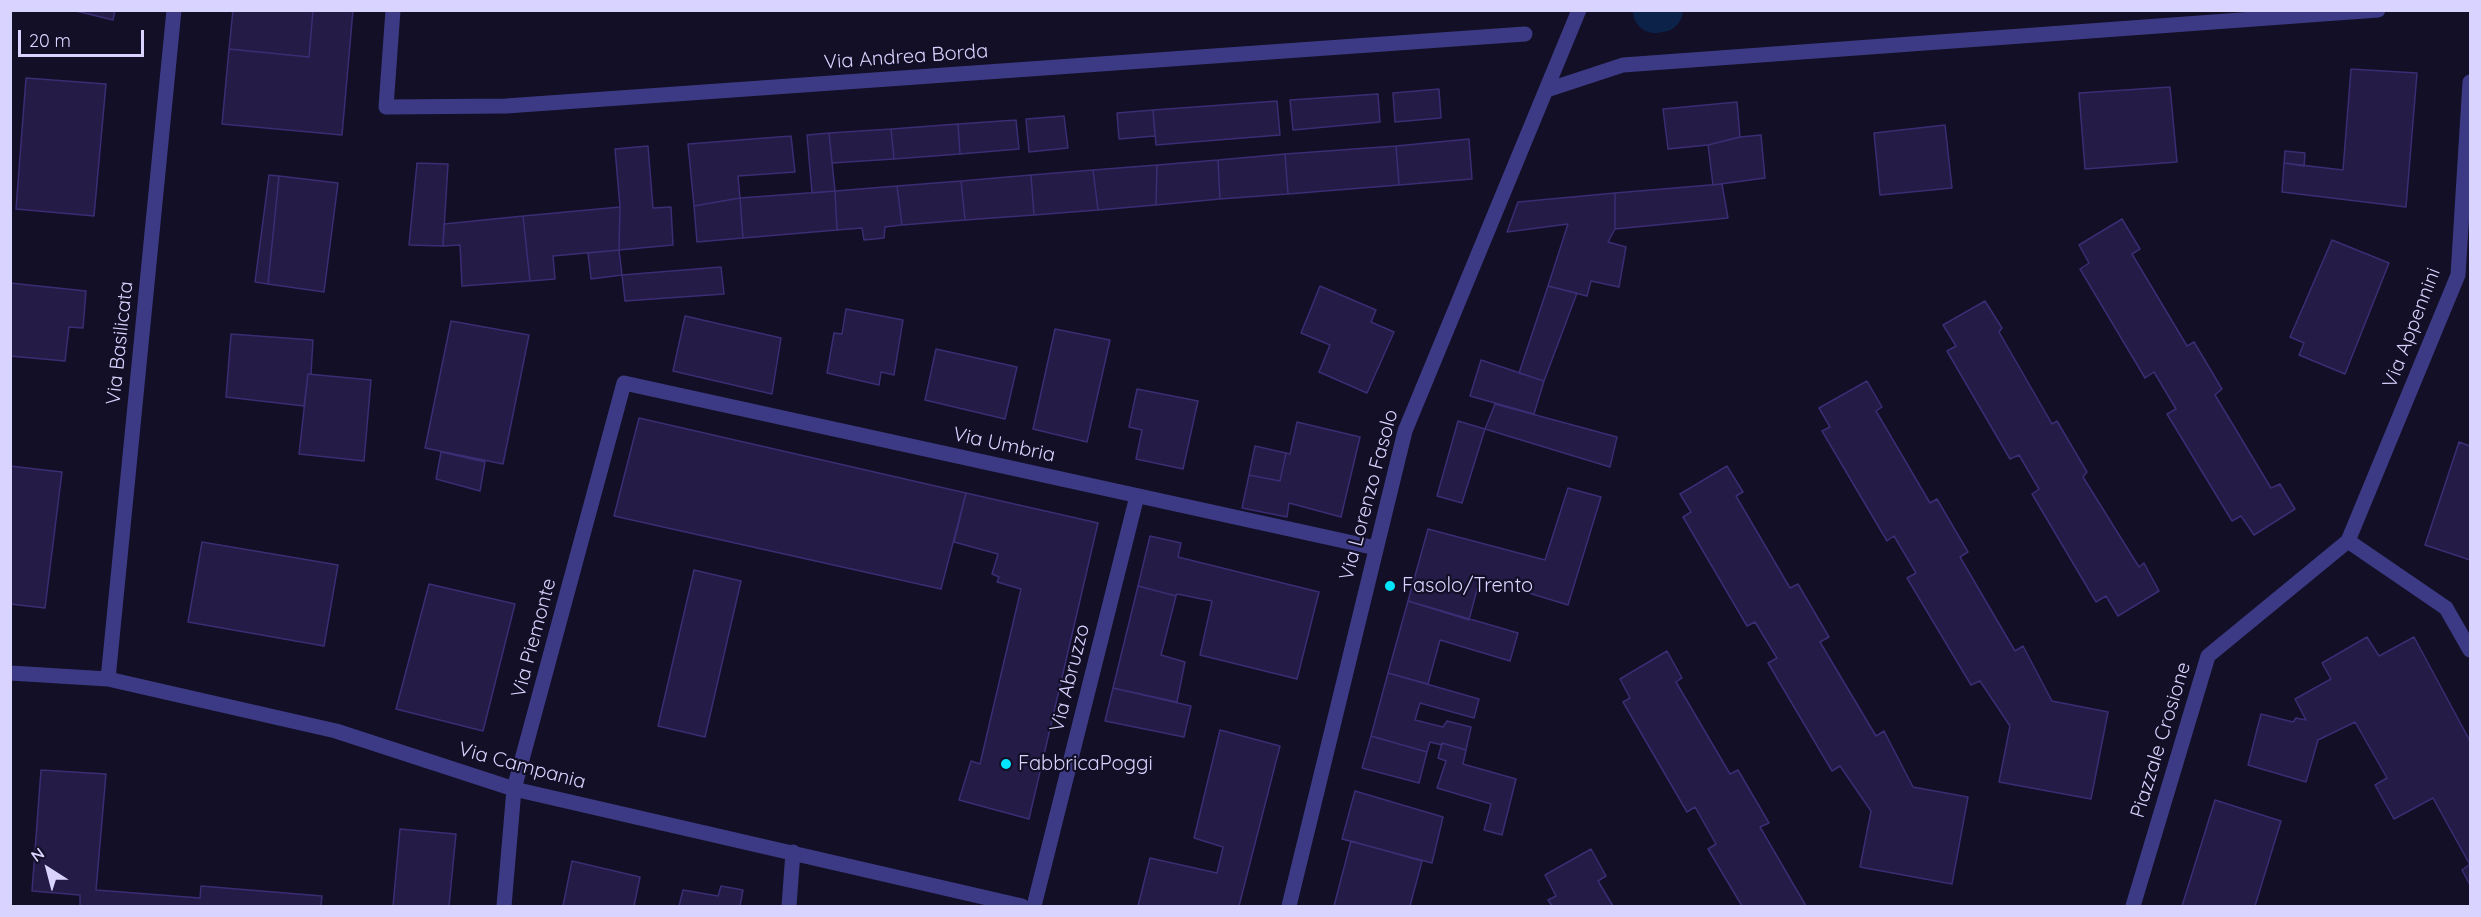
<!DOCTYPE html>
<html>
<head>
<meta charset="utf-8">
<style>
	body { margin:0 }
	#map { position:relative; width:2481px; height:917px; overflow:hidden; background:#130f26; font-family:Quicksand,sans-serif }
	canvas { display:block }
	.frame { position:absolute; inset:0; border:12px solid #d9d4ff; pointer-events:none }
	.north { position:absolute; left:18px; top:839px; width:60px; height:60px; -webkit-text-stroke:4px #130f26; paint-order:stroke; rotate:324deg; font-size:16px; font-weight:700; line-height:24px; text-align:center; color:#d9d4ff }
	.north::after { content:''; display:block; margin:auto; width:21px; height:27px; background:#d9d4ff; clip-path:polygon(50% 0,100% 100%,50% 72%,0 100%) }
	.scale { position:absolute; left:18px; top:30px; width:126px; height:27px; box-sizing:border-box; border:3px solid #d9d4ff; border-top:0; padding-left:8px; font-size:18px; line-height:21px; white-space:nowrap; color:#d9d4ff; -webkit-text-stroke:4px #130f26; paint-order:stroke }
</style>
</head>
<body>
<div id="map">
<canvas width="2481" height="917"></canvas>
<div class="frame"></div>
<div class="north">N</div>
<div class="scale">20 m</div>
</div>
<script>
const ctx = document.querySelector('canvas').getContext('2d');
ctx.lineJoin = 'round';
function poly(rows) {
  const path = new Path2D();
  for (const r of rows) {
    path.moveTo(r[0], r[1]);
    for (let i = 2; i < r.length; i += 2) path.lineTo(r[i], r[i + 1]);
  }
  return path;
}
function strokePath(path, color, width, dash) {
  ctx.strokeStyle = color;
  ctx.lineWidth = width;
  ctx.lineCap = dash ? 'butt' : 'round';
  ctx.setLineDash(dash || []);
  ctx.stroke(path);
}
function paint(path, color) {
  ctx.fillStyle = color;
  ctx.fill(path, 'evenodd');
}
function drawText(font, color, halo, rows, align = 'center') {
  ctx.font = font + ' Quicksand,sans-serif';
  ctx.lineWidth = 4.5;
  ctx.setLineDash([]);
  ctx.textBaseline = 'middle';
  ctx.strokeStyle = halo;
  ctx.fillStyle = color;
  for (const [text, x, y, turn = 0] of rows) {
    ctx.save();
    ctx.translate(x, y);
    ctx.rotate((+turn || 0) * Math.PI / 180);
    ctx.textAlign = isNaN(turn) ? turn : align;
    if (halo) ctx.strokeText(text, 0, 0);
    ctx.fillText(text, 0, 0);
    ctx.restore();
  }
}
strokePath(poly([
	[1655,11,1661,10]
]), '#0c2248', 44);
const building = poly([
	[72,10,115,10,113,20,72,10],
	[233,10,313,10,309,57,229,49,233,10],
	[313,10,353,10,342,135,222,124,229,49,309,57,313,10],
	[2351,69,2417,73,2406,207,2282,192,2284,163,2343,170,2351,69],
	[26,78,106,84,94,216,16,209,26,78],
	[2170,87,2177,162,2085,169,2079,93,2170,87],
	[1439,89,1441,118,1395,122,1393,93,1439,89],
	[1378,94,1380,122,1293,130,1290,100,1378,94],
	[1277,101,1280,135,1156,145,1153,110,1277,101],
	[1737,102,1740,137,1708,145,1668,149,1663,109,1737,102],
	[1153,110,1155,136,1119,139,1117,113,1153,110],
	[1064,116,1068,148,1029,152,1026,119,1064,116],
	[1016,120,1019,149,960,154,958,124,1016,120],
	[958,124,960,154,894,159,891,129,958,124],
	[1945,125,1952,188,1880,195,1874,133,1945,125],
	[891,129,894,159,832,163,829,133,891,129],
	[829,133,835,191,812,193,807,135,829,133],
	[1761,135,1765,178,1713,185,1708,145,1740,137,1761,135],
	[791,136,795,172,738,176,740,198,694,206,688,144,791,136],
	[1469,139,1472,179,1399,185,1396,146,1469,139],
	[648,146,653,208,671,207,673,245,619,250,620,207,615,149,648,146],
	[1396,146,1399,185,1288,194,1285,154,1396,146],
	[2285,151,2305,153,2304,166,2284,163,2285,151],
	[1285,154,1288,194,1220,199,1218,160,1285,154],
	[1218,160,1220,199,1156,205,1157,165,1218,160],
	[417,163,448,164,443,246,409,245,417,163],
	[1157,165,1156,205,1098,210,1093,170,1157,165],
	[1093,170,1098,210,1034,215,1031,175,1093,170],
	[269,175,279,176,268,284,255,282,269,175],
	[1031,175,1034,215,965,220,961,181,1031,175],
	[279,176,338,183,324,292,268,284,279,176],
	[961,181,965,220,902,225,897,186,961,181],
	[1722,184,1728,218,1615,229,1615,193,1722,184],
	[897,186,902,225,885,227,884,238,864,240,862,228,837,230,835,191,897,186],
	[835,191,837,230,743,238,740,198,835,191],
	[1615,193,1615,229,1608,242,1626,247,1619,287,1591,281,1587,296,1548,286,1568,224,1507,232,1518,202,1615,193],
	[740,198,743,238,697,242,694,206,740,198],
	[620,207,619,250,553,256,555,279,530,281,523,216,620,207],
	[523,216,530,281,462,286,460,245,443,246,444,224,523,216],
	[2122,219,2140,249,2132,254,2187,346,2194,342,2222,389,2215,395,2271,488,2280,484,2295,509,2254,535,2241,516,2232,521,2167,414,2176,409,2154,372,2145,378,2080,269,2089,263,2079,245,2122,219],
	[2332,240,2389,263,2345,374,2299,355,2304,343,2290,337,2332,240],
	[619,250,622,275,591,279,588,253,619,250],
	[721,267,724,294,625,301,622,275,721,267],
	[10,283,86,291,83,328,69,327,65,361,10,356,10,283],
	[1320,286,1376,310,1371,322,1394,332,1367,393,1319,372,1330,345,1301,333,1320,286],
	[1548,286,1577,293,1544,381,1519,373,1548,286],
	[1985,301,2002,328,1999,332,2052,424,2057,421,2087,472,2083,477,2139,567,2144,563,2159,591,2118,616,2106,596,2096,602,2032,494,2039,489,2019,455,2010,459,1947,351,1956,346,1943,325,1985,301],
	[846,309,903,320,894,375,881,372,879,385,827,373,834,333,842,334,846,309],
	[685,316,781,338,772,394,673,371,685,316],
	[451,321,529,335,503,464,425,448,451,321],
	[1055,329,1110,340,1087,442,1033,429,1055,329],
	[231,334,313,340,311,374,308,374,304,406,226,397,231,334],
	[936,349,1017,367,1005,419,925,400,936,349],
	[1481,360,1544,381,1534,414,1470,396,1481,360],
	[308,374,371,380,364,461,299,454,308,374],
	[1867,381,1882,407,1876,411,1930,503,1937,499,1968,552,1960,557,2015,651,2023,646,2052,701,2108,712,2091,799,1999,782,2010,726,1980,681,1971,685,1907,578,1916,573,1894,536,1887,541,1822,431,1830,427,1819,408,1867,381],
	[1137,389,1198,401,1183,469,1136,459,1142,430,1129,427,1137,389],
	[1495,404,1617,437,1610,467,1485,429,1495,404],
	[639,418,966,493,941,589,614,516,639,418],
	[1458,421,1485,429,1462,503,1437,496,1458,421],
	[1297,422,1360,437,1341,517,1289,503,1287,517,1242,508,1249,475,1280,481,1286,453,1290,454,1297,422],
	[2459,442,2470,446,2470,560,2425,545,2459,442],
	[1255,446,1286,453,1280,481,1249,475,1255,446],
	[441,452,485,462,480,491,436,479,441,452],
	[10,466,62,472,45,608,10,604,10,466],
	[1727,466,1743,492,1736,496,1790,588,1798,584,1829,637,1820,642,1876,736,1884,731,1913,787,1968,797,1952,884,1860,867,1871,811,1840,766,1832,771,1768,663,1777,658,1755,622,1747,626,1683,517,1691,512,1680,494,1727,466],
	[1568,488,1601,497,1568,605,1480,578,1469,620,1408,601,1428,529,1545,560,1568,488],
	[966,493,1098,523,1029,819,959,800,971,761,980,764,1021,589,997,582,999,577,992,574,998,554,954,542,966,493],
	[1150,536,1181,543,1178,557,1319,592,1297,679,1200,655,1212,601,1177,594,1176,596,1138,586,1150,536],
	[202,542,338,565,324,646,188,622,202,542],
	[694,570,741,581,705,737,658,726,694,570],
	[429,584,515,604,483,731,396,709,429,584],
	[1138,586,1176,596,1161,655,1185,662,1177,702,1113,688,1138,586],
	[1408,601,1518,633,1510,661,1440,640,1428,684,1388,673,1408,601],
	[2367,637,2379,656,2414,637,2470,741,2470,865,2433,798,2394,819,2375,785,2387,778,2355,722,2318,740,2306,782,2248,765,2261,714,2293,722,2296,718,2306,720,2295,699,2331,679,2322,663,2367,637],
	[1667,651,1682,678,1676,682,1730,774,1738,770,1769,823,1760,827,1806,906,1742,906,1708,849,1716,844,1695,807,1687,812,1623,702,1630,698,1620,679,1667,651],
	[1388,673,1479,699,1474,718,1420,703,1415,720,1443,727,1447,721,1471,727,1466,750,1442,743,1442,745,1430,742,1427,752,1371,736,1388,673],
	[1113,688,1191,706,1184,737,1105,721,1113,688],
	[1220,730,1280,746,1239,906,1138,906,1150,858,1217,873,1223,847,1194,838,1220,730],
	[1371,736,1427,752,1419,783,1362,768,1371,736],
	[1442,743,1466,750,1463,764,1516,779,1502,835,1484,830,1491,804,1437,788,1446,761,1438,758,1442,743],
	[41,770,106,774,96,890,200,898,201,886,322,896,321,906,80,906,80,895,32,891,41,770],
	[1355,791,1443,817,1432,863,1342,839,1355,791],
	[2215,800,2281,821,2255,906,2182,906,2215,800],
	[400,829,456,834,449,906,393,906,400,829],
	[1351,841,1422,861,1410,906,1334,906,1351,841],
	[1591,849,1606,876,1598,881,1613,906,1552,906,1548,900,1556,896,1545,875,1591,849],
	[572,861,640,877,634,906,563,906,572,861],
	[2470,864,2470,885,2462,870,2470,864],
	[721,886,743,890,740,906,679,906,683,890,718,896,721,886]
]);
paint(building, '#241b47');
strokePath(building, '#3b2d73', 1.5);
strokePath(poly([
	[393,10,386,107,506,106,1525,34],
	[1547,90,1623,65,2378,10],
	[2348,541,2446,608,2470,650],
	[10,673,108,679,336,731,514,789,1022,906],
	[108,679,174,10],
	[504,906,514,789,624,383,1376,548],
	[789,906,793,852],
	[1034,906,1137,496],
	[1289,906,1405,431,1579,10],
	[2133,906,2208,656,2348,541,2458,275,2470,82]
]), '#3d3a85', 15);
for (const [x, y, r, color] of [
	[1390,586,6,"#00e5ff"],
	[1006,764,6,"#00e5ff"]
]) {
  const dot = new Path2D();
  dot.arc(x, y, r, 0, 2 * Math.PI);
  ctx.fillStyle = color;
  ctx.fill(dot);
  strokePath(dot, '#130f26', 2);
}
drawText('20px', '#d9d4ff', '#130f26', [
	["Via Andrea Borda",906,57,-4],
	["Via Appennini",2412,328,-69],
	["Via Basilicata",120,343,-84],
	["Via Umbria",1004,445,12],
	["Via Lorenzo Fasolo",1369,495,-75],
	["Via Piemonte",534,638,-75],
	["Via Abruzzo",1070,678,-76],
	["Piazzale Crosione",2161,740,-73],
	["Via Campania",522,766,15]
]);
drawText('20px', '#d9d4ff', '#130f26', [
	["Fasolo/Trento",1402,586],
	["FabbricaPoggi",1018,764]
], 'left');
</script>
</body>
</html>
